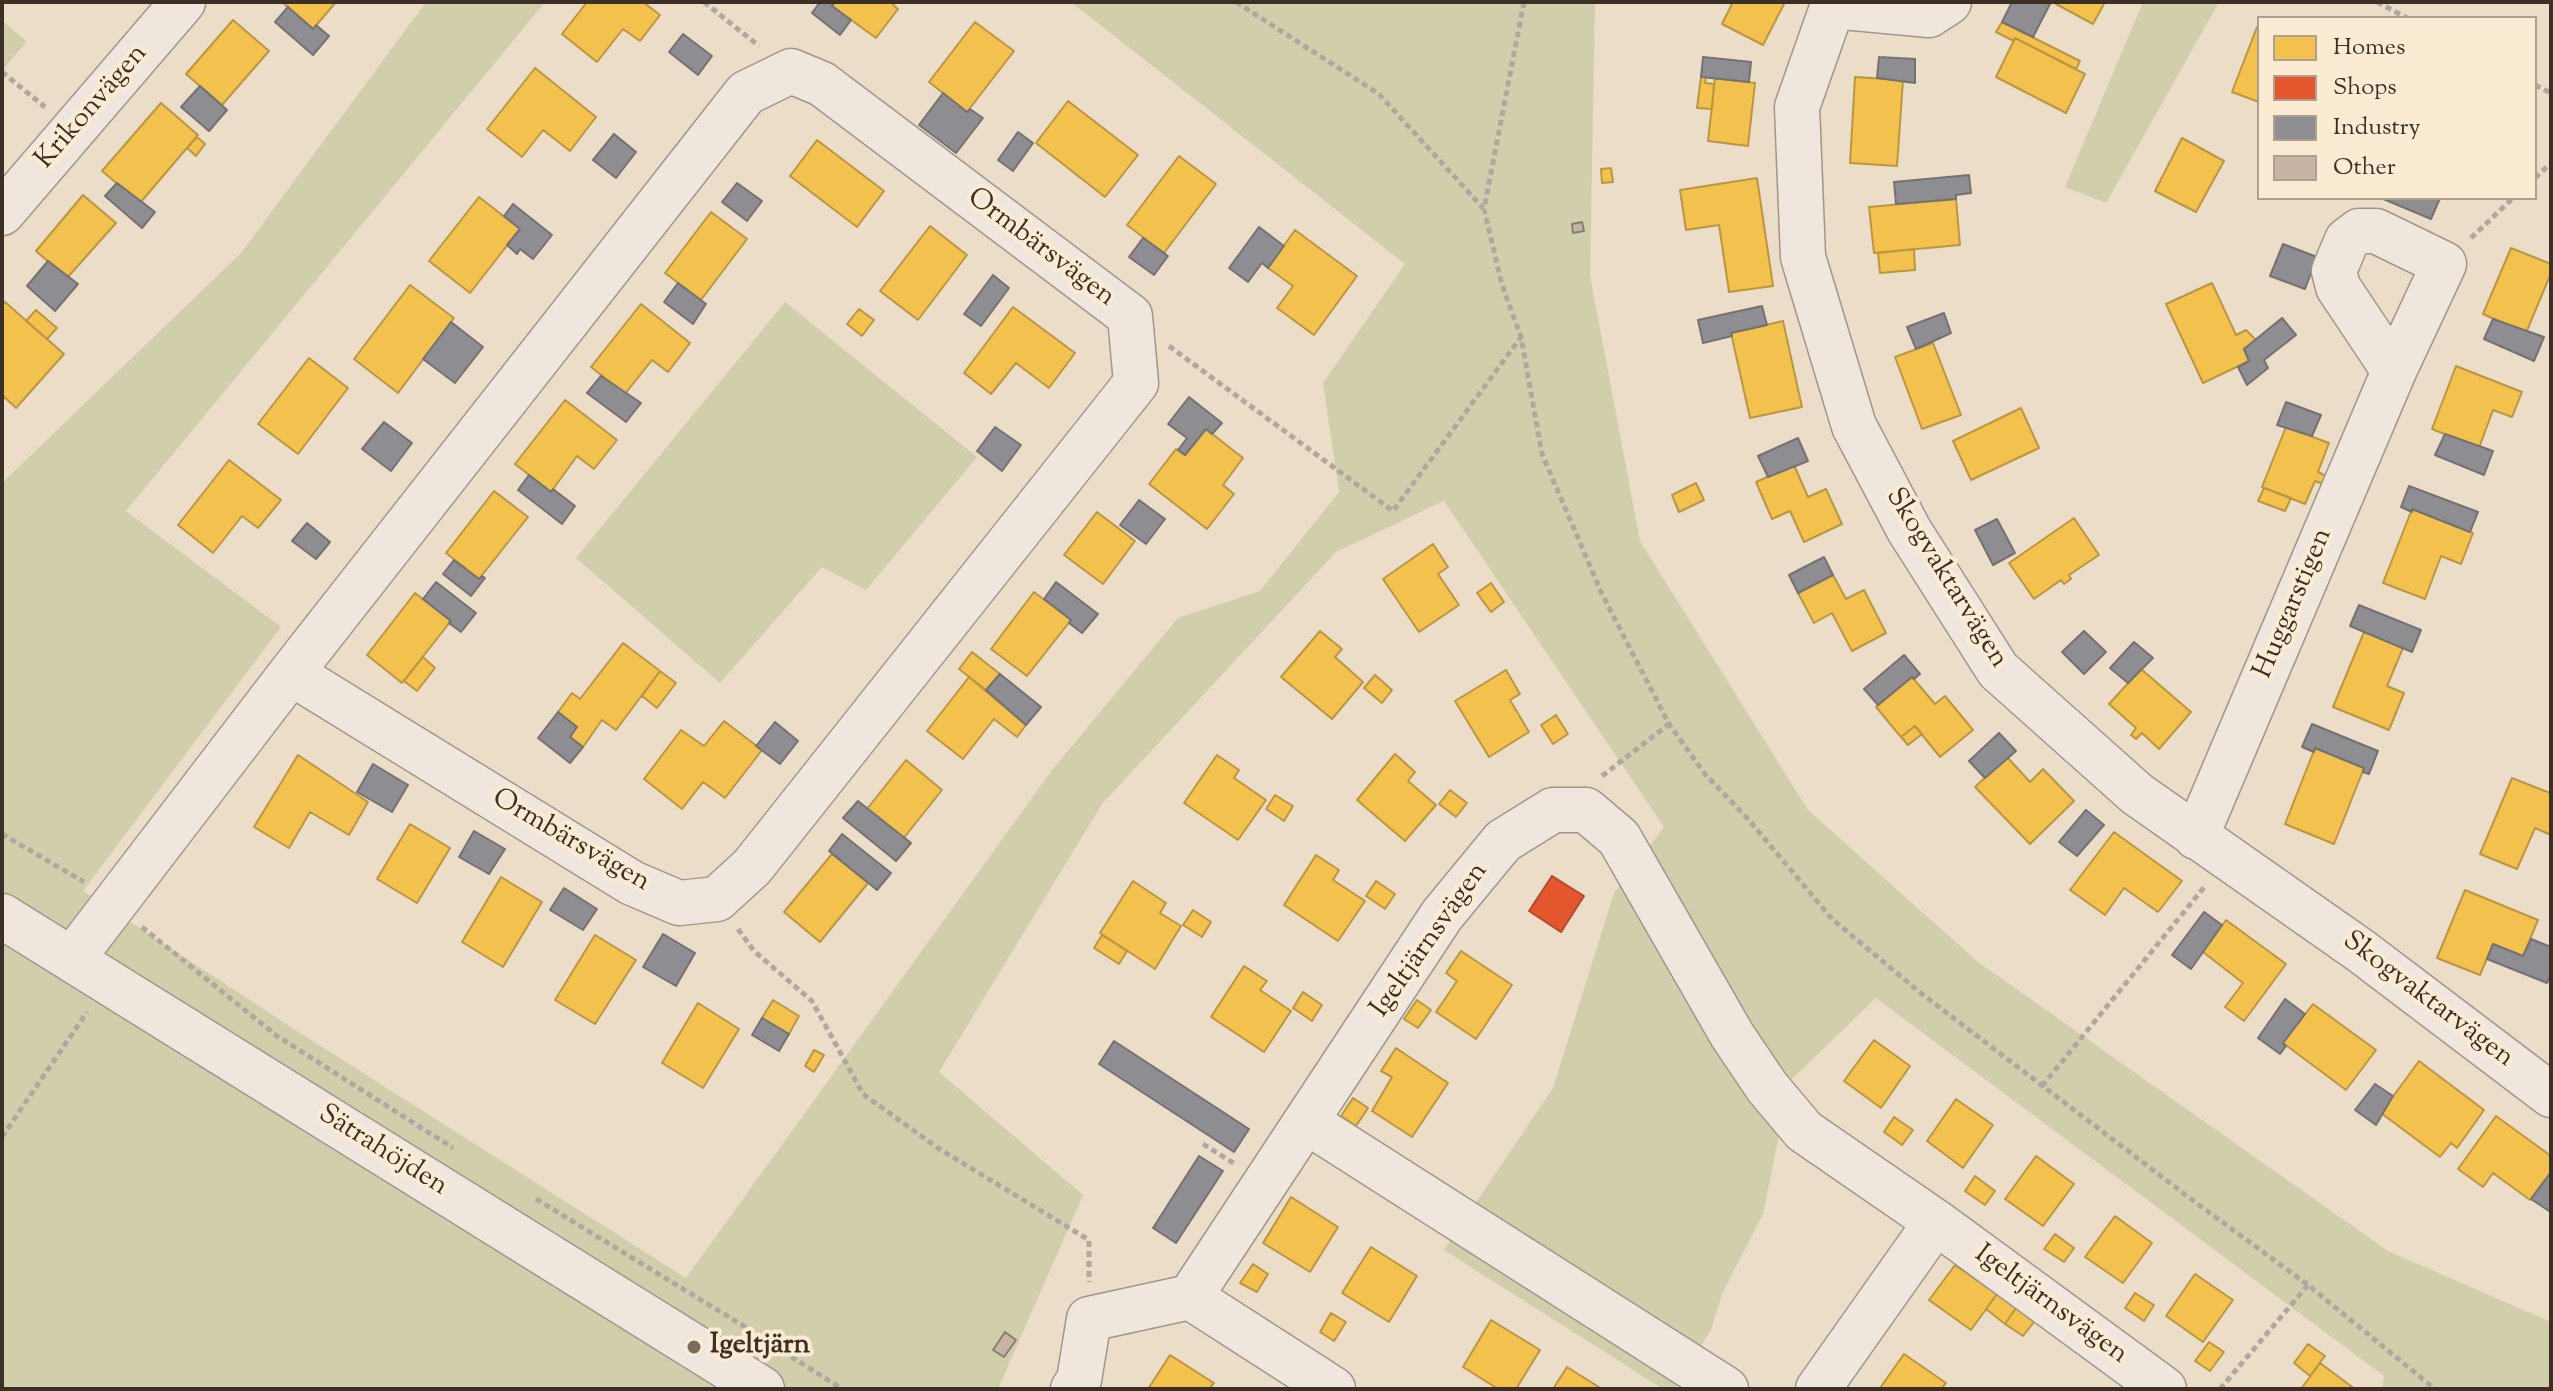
<!DOCTYPE html>
<html>
<head>
<meta charset="utf-8">
<style>
	body { margin:0 }
	#map { position:relative; width:2553px; height:1391px; overflow:hidden; background:#ecddc9; font-family:"Sorts Mill Goudy",serif }
	canvas { display:block }
	.frame { position:absolute; inset:0; border:4px solid #3c3026; pointer-events:none }
	.legend { position:absolute; left:2257px; top:16px; width:280px; height:184px; box-sizing:border-box; background:#fcebd3; border:2px solid #afa08e; margin:0; padding:10px 14px; list-style:none; font-size:24px; color:#3c3026 }
	.legend li { display:flex; align-items:center; gap:16px; height:40px }
	.legend b { width:40px; border:2px solid #afa08e }
</style>
</head>
<body>
<div id="map">
<canvas width="2553" height="1391"></canvas>
<div class="frame"></div>
<ul class="legend">
<li><b style="height:22px;background:#f2c14e"></b>Homes</li>
<li><b style="height:22px;background:#e4572e"></b>Shops</li>
<li><b style="height:22px;background:#8d8d92"></b>Industry</li>
<li><b style="height:22px;background:#c8b4a4"></b>Other</li>
</ul>
</div>
<script>
const ctx = document.querySelector('canvas').getContext('2d');
ctx.lineJoin = 'round';
function paint(path, color) {
  ctx.fillStyle = color;
  ctx.fill(path, 'evenodd');
}
function poly(rows) {
  const path = new Path2D();
  for (const r of rows) {
    path.moveTo(r[0], r[1]);
    for (let i = 2; i < r.length; i += 2) path.lineTo(r[i], r[i + 1]);
  }
  return path;
}
function strokePath(path, color, width, dash) {
  ctx.strokeStyle = color;
  ctx.lineWidth = width;
  ctx.lineCap = dash ? 'butt' : 'round';
  ctx.setLineDash(dash || []);
  ctx.stroke(path);
}
function drawText(font, color, halo, rows, align = 'center') {
  ctx.font = font + ' "Sorts Mill Goudy",serif';
  ctx.lineWidth = 8;
  ctx.setLineDash([]);
  ctx.textBaseline = 'middle';
  ctx.strokeStyle = halo;
  ctx.fillStyle = color;
  for (const [text, x, y, turn = 0] of rows) {
    ctx.save();
    ctx.translate(x, y);
    ctx.rotate((+turn || 0) * Math.PI / 180);
    ctx.textAlign = isNaN(turn) ? turn : align;
    if (halo) ctx.strokeText(text, 0, 0);
    ctx.fillText(text, 0, 0);
    ctx.restore();
  }
}
paint(poly([
	[426,2,545,2,126,511,281,627,83,891,311,1040,686,1278,1052,770,1178,618,1260,591,1339,492,1323,383,1405,264,1071,2,1595,2,1590,276,1640,541,1808,810,1978,962,2388,1251,2551,1322,2551,1389,2382,1389,2384,1376,1876,998,1790,1081,1763,1214,1722,1294,1711,1330,1674,1389,1663,1389,1444,1250,1553,1088,1614,893,1664,827,1444,501,1336,552,1102,804,939,1072,1083,1195,998,1389,2,1389,2,483,241,253],
	[2143,2,2219,2,2106,203,2065,187],
	[2,20,27,42,2,70],
	[785,302,977,457,866,590,822,567,720,683,576,558]
]), '#d1cfab');
const homes = poly([
	[282,2,336,2,313,29,282,2],
	[587,2,643,2,660,15,640,41,623,29,597,62,562,34,587,2],
	[836,2,896,2,893,5,898,9,876,38,832,6,836,2],
	[1733,2,1785,2,1763,45,1722,24,1733,2],
	[2057,2,2105,2,2093,24,2056,4,2057,2],
	[233,20,269,51,222,105,186,74,233,20],
	[975,22,1014,51,967,112,929,82,975,22],
	[2002,22,2080,61,2076,69,2015,38,2014,41,1996,32,2002,22],
	[2257,27,2259,27,2259,102,2232,92,2257,27],
	[2015,38,2085,74,2066,113,1996,77,2015,38],
	[535,68,596,117,570,151,543,130,522,157,487,129,535,68],
	[1701,77,1706,77,1705,83,1714,84,1712,109,1697,108,1701,77],
	[1855,77,1903,80,1897,166,1850,163,1855,77],
	[1715,78,1755,83,1748,146,1708,141,1715,78],
	[1068,101,1138,155,1105,197,1036,143,1068,101],
	[161,103,198,135,140,203,102,171,161,103],
	[197,137,205,144,196,156,187,148,197,137],
	[2182,138,2224,161,2196,212,2155,191,2182,138],
	[817,140,884,191,857,227,790,176,817,140],
	[1179,156,1216,184,1164,253,1127,225,1179,156],
	[1611,168,1613,182,1602,183,1601,169,1611,168],
	[1757,178,1773,286,1729,292,1719,225,1686,230,1680,190,1757,178],
	[83,195,116,223,67,278,36,251,83,195],
	[479,197,520,229,470,293,429,261,479,197],
	[1956,199,1960,245,1874,253,1869,207,1956,199],
	[711,212,747,239,701,300,665,273,711,212],
	[930,226,967,255,918,320,880,291,930,226],
	[1295,230,1357,276,1314,335,1277,308,1293,286,1268,268,1295,230],
	[2511,248,2551,264,2551,273,2526,333,2483,314,2511,248],
	[1914,249,1915,270,1880,273,1878,253,1914,249],
	[2212,283,2236,335,2246,330,2256,340,2244,349,2249,361,2203,383,2166,304,2212,283],
	[410,285,454,318,398,393,354,359,410,285],
	[5,302,64,354,16,408,2,395,2,305,5,302],
	[641,304,690,343,668,372,652,360,625,394,591,367,641,304],
	[1013,307,1075,353,1049,388,1016,363,991,394,964,373,1013,307],
	[859,309,874,320,862,336,847,324,859,309],
	[36,310,57,328,47,339,26,321,36,310],
	[1783,321,1802,407,1750,418,1731,333,1783,321],
	[1933,343,1961,415,1922,429,1895,357,1933,343],
	[309,358,348,388,298,454,258,424,309,358],
	[2456,366,2522,392,2512,417,2493,410,2479,448,2432,429,2456,366],
	[565,400,617,440,594,469,577,456,551,492,515,464,565,400],
	[2021,408,2039,448,1971,480,1953,441,2021,408],
	[2286,427,2329,443,2318,472,2326,476,2323,484,2315,481,2305,504,2262,487,2286,427],
	[1206,429,1243,458,1223,485,1234,494,1207,529,1149,484,1176,449,1185,455,1206,429],
	[229,460,281,500,258,528,242,516,213,553,178,525,229,460],
	[1794,465,1808,497,1826,489,1842,524,1804,542,1790,511,1772,519,1756,482,1794,465],
	[1696,483,1704,500,1679,512,1672,495,1696,483],
	[2264,488,2291,498,2285,511,2258,501,2264,488],
	[494,491,528,517,479,579,446,553,494,491],
	[2412,509,2473,533,2461,564,2441,556,2425,599,2383,583,2412,509],
	[1097,512,1135,541,1103,584,1064,555,1097,512],
	[2074,518,2099,555,2069,575,2071,579,2064,584,2061,580,2034,599,2009,563,2074,518],
	[1433,544,1448,567,1438,574,1459,605,1419,632,1383,579,1433,544],
	[1833,575,1846,599,1864,590,1886,633,1852,651,1832,613,1814,623,1798,593,1833,575],
	[1491,583,1504,602,1491,612,1477,593,1491,583],
	[1034,592,1071,620,1027,676,991,649,1034,592],
	[415,593,451,621,402,683,367,655,415,593],
	[1320,631,1342,649,1335,657,1363,682,1332,719,1281,677,1320,631],
	[2364,632,2403,648,2387,686,2404,693,2389,730,2333,707,2364,632],
	[623,643,660,671,616,730,602,720,583,747,570,737,577,727,558,712,572,693,580,699,623,643],
	[972,652,1000,674,986,690,959,669,972,652],
	[423,657,435,668,417,691,404,681,423,657],
	[2141,669,2191,712,2159,749,2142,733,2136,739,2131,735,2136,728,2109,704,2141,669],
	[1506,670,1520,694,1510,700,1529,732,1489,757,1455,701,1506,670],
	[660,671,676,683,657,708,642,696,660,671],
	[1375,675,1392,690,1382,703,1364,688,1375,675],
	[969,677,1026,725,1017,737,994,719,963,759,927,731,969,677],
	[1912,677,1935,704,1945,696,1973,730,1940,757,1915,726,1901,737,1876,707,1912,677],
	[1556,715,1568,734,1553,744,1541,725,1556,715],
	[724,721,762,750,725,798,703,782,682,809,644,779,681,730,704,746,724,721],
	[1915,726,1922,734,1908,745,1901,737,1915,726],
	[2315,748,2364,768,2334,844,2285,824,2315,748],
	[1395,754,1415,772,1408,781,1436,805,1405,841,1357,800,1395,754],
	[298,755,368,802,349,835,310,812,289,848,254,827,298,755],
	[1217,755,1239,770,1234,778,1266,800,1238,840,1184,803,1217,755],
	[2007,757,2030,782,2043,769,2074,801,2030,844,1975,787,2007,757],
	[906,760,942,790,903,839,867,809,906,760],
	[2512,778,2550,793,2551,797,2551,835,2535,828,2517,869,2480,854,2512,778],
	[1450,790,1467,803,1456,817,1439,804,1450,790],
	[1275,795,1293,806,1284,821,1266,809,1275,795],
	[410,824,450,848,417,903,377,879,410,824],
	[2114,832,2182,881,2158,912,2124,888,2105,915,2070,890,2114,832],
	[832,854,868,883,820,942,784,912,832,854],
	[1316,855,1339,870,1333,880,1365,901,1338,941,1284,905,1316,855],
	[501,877,542,902,503,967,462,942,501,877],
	[1133,881,1166,903,1160,913,1181,926,1155,969,1100,933,1133,881],
	[1376,881,1395,894,1385,909,1366,896,1376,881],
	[2465,890,2538,920,2523,956,2493,944,2480,975,2437,958,2465,890],
	[1193,910,1211,922,1202,937,1183,925,1193,910],
	[2226,920,2286,964,2244,1021,2225,1007,2243,983,2203,952,2226,920],
	[595,935,636,960,595,1024,555,1000,595,935],
	[1102,935,1127,951,1119,964,1094,948,1102,935],
	[1461,951,1512,985,1476,1039,1436,1012,1457,981,1446,973,1461,951],
	[1244,966,1267,981,1260,990,1291,1011,1264,1052,1211,1017,1244,966],
	[1303,992,1322,1005,1312,1021,1293,1008,1303,992],
	[773,1000,799,1016,789,1034,762,1018,773,1000],
	[1417,1000,1431,1010,1418,1028,1404,1019,1417,1000],
	[698,1003,739,1029,703,1088,662,1063,698,1003],
	[2313,1004,2376,1050,2346,1090,2283,1043,2313,1004],
	[1874,1040,1910,1066,1881,1108,1844,1081,1874,1040],
	[1396,1048,1448,1083,1412,1137,1372,1111,1392,1077,1381,1071,1396,1048],
	[814,1050,824,1055,814,1072,805,1066,814,1050],
	[2419,1061,2484,1110,2457,1148,2451,1143,2440,1157,2381,1113,2419,1061],
	[1353,1098,1368,1108,1356,1126,1341,1116,1353,1098],
	[1956,1099,1993,1125,1963,1168,1927,1141,1956,1099],
	[2496,1116,2551,1156,2551,1172,2530,1200,2493,1173,2483,1187,2458,1169,2496,1116],
	[1894,1117,1913,1130,1902,1145,1884,1132,1894,1117],
	[2036,1156,2074,1184,2043,1226,2005,1199,2036,1156],
	[1975,1176,1995,1191,1985,1205,1965,1191,1975,1176],
	[1291,1197,1338,1227,1310,1272,1263,1243,1291,1197],
	[2115,1216,2152,1243,2123,1283,2085,1257,2115,1216],
	[2055,1234,2074,1248,2064,1262,2044,1249,2055,1234],
	[1371,1247,1417,1276,1389,1322,1342,1293,1371,1247],
	[1253,1264,1268,1274,1257,1292,1240,1283,1253,1264],
	[1955,1265,1997,1294,1971,1330,1929,1300,1955,1265],
	[2195,1274,2233,1300,2203,1342,2166,1316,2195,1274],
	[2135,1293,2154,1305,2144,1321,2125,1308,2135,1293],
	[1997,1294,2016,1308,2005,1324,1986,1309,1997,1294],
	[2016,1308,2034,1322,2023,1336,2005,1324,2016,1308],
	[1331,1313,1346,1322,1334,1341,1320,1332,1331,1313],
	[1491,1320,1540,1350,1516,1389,1498,1389,1463,1367,1491,1320],
	[2209,1342,2224,1352,2210,1371,2195,1361,2209,1342],
	[2308,1344,2325,1356,2310,1376,2294,1363,2308,1344],
	[1904,1354,1946,1383,1941,1389,1880,1388,1904,1354],
	[1170,1355,1214,1383,1209,1389,1148,1389,1170,1355],
	[2320,1363,2355,1389,2301,1389,2320,1363],
	[1567,1367,1602,1389,1553,1389,1567,1367]
]);
paint(homes, '#f2c14e');
strokePath(homes, '#bb9642', 2);
const shops = poly([
	[1552,876,1584,896,1561,932,1529,911,1552,876]
]);
paint(shops, '#e4572e');
strokePath(shops, '#b24b2c', 2);
const industry = poly([
	[820,2,835,2,832,6,851,20,840,35,812,13,820,2],
	[2012,2,2051,2,2033,37,2002,22,2012,2],
	[288,7,313,29,316,25,329,36,313,55,275,22,288,7],
	[683,34,712,56,698,75,669,52,683,34],
	[1703,57,1751,62,1749,82,1701,77,1703,57],
	[1879,57,1915,59,1915,83,1877,78,1879,57],
	[200,86,227,110,209,131,181,107,200,86],
	[943,93,967,112,970,109,983,118,956,153,919,125,943,93],
	[1018,132,1033,143,1013,171,998,160,1018,132],
	[614,134,636,152,616,178,593,160,614,134],
	[1969,175,1971,193,1956,195,1956,199,1896,204,1894,182,1969,175],
	[117,183,155,212,142,228,105,196,117,183],
	[737,183,762,201,747,221,722,202,737,183],
	[2381,198,2440,198,2431,219,2381,198],
	[513,204,552,235,533,259,520,249,517,254,507,245,520,229,504,216,513,204],
	[1259,227,1284,246,1268,268,1262,263,1248,282,1229,268,1259,227],
	[1143,238,1168,256,1154,275,1129,257,1143,238],
	[2283,244,2317,257,2305,289,2270,276,2283,244],
	[48,261,78,284,55,311,27,286,48,261],
	[993,275,1009,288,981,326,964,314,993,275],
	[678,283,706,304,693,324,664,302,678,283],
	[1762,306,1767,325,1731,333,1732,336,1703,343,1698,320,1762,306],
	[1944,313,1951,333,1916,349,1907,327,1944,313],
	[2282,318,2296,335,2264,360,2268,368,2247,385,2238,367,2249,361,2244,349,2282,318],
	[2493,319,2544,337,2534,361,2484,339,2493,319],
	[451,322,483,347,455,383,423,359,451,322],
	[601,376,641,403,626,422,587,393,601,376],
	[1189,397,1222,423,1212,434,1206,429,1185,455,1178,450,1187,438,1168,424,1189,397],
	[2286,402,2321,415,2312,436,2277,425,2286,402],
	[384,422,412,443,391,471,362,449,384,422],
	[995,427,1021,445,1002,471,977,451,995,427],
	[2445,434,2493,451,2484,475,2435,455,2445,434],
	[1798,438,1808,461,1768,477,1758,456,1798,438],
	[529,475,551,492,553,489,575,506,562,524,518,490,529,475],
	[2409,486,2478,512,2470,532,2412,509,2412,512,2401,507,2409,486],
	[1139,500,1165,519,1146,544,1120,525,1139,500],
	[1997,519,2015,553,1993,565,1975,530,1997,519],
	[307,523,330,542,316,559,292,541,307,523],
	[1824,557,1833,575,1798,593,1789,575,1824,557],
	[454,560,479,579,482,576,485,578,471,596,443,574,454,560],
	[436,582,476,613,461,632,449,623,451,621,423,599,436,582],
	[1056,582,1098,614,1082,633,1069,623,1071,620,1044,599,1056,582],
	[2359,605,2421,630,2412,652,2350,626,2359,605],
	[2084,631,2106,652,2084,674,2062,652,2084,631],
	[2134,642,2153,658,2128,683,2110,668,2134,642],
	[1904,655,1920,674,1914,679,1912,677,1878,705,1864,689,1904,655],
	[1000,674,1041,707,1026,725,986,690,1000,674],
	[558,712,577,727,570,737,583,747,570,763,538,738,558,712],
	[775,722,798,741,780,764,756,746,775,722],
	[2312,724,2378,751,2369,774,2363,772,2364,768,2315,748,2314,752,2302,747,2312,724],
	[1999,733,2016,751,1985,778,1969,761,1999,733],
	[373,764,408,785,392,812,357,792,373,764],
	[858,801,911,843,896,861,843,818,858,801],
	[2086,810,2104,825,2077,856,2059,842,2086,810],
	[474,831,505,849,489,874,459,857,474,831],
	[842,834,891,873,877,890,829,851,842,834],
	[564,888,597,909,583,930,550,910,564,888],
	[2204,912,2222,925,2191,969,2172,955,2204,912],
	[663,934,695,953,676,986,643,967,663,934],
	[2531,939,2551,947,2551,974,2547,983,2487,959,2493,944,2523,956,2531,939],
	[2285,999,2305,1014,2283,1043,2286,1046,2280,1054,2258,1038,2285,999],
	[762,1018,789,1034,779,1051,752,1035,762,1018],
	[1114,1041,1249,1129,1234,1152,1099,1064,1114,1041],
	[2375,1084,2393,1096,2376,1125,2355,1110,2375,1084],
	[1199,1156,1223,1171,1176,1243,1153,1228,1199,1156],
	[2551,1172,2551,1208,2549,1211,2531,1199,2551,1172]
]);
paint(industry, '#8d8d92');
strokePath(industry, '#757172', 2);
const building = poly([
	[1582,222,1584,231,1573,233,1572,224,1582,222],
	[1005,1332,1016,1340,1004,1357,993,1350,1005,1332]
]);
paint(building, '#c8b4a4');
strokePath(building, '#877e73', 2);
const minor = poly([
	[1834,2,1797,107,1803,257,1854,426,1909,530,1998,670,2137,794,2361,951,2551,1095],
	[1832,6,1929,15,1949,2],
	[2,213,183,2],
	[2196,837,2394,371,2338,287,2334,271,2347,240,2359,231,2376,231,2444,264,2394,371],
	[2,916,762,1389],
	[72,959,291,673,746,93,791,71,822,84,1130,316,1136,383,752,867,717,899,679,903,632,883,291,673],
	[1307,1122,1726,1389],
	[1073,1389,1079,1380,1089,1319,1190,1297],
	[1333,1389,1190,1297,1442,915,1503,841,1553,810,1586,810,1619,838,1732,1035,1767,1087,1804,1131,1936,1222,2164,1389],
	[1818,1389,1936,1222]
]);
strokePath(minor, '#a0968a', 47);
strokePath(poly([
	[704,2,759,46],
	[1236,2,1379,94,1483,208],
	[1524,2,1484,209,1502,285,1521,337,1542,454,1602,594,1669,724,1705,774,1748,819,1832,919,1922,994,2191,1199,2308,1285,2435,1389],
	[2377,2,2407,18],
	[2,72,45,107],
	[2535,85,2551,93],
	[2535,178,2551,163],
	[2471,238,2513,198],
	[1169,346,1393,511,1521,337],
	[1602,776,1669,724],
	[2,834,84,882],
	[142,927,277,1036,453,1148],
	[738,929,754,951,812,1001,863,1094,938,1148,1089,1240,1089,1282],
	[2042,1086,2206,885],
	[2,1137,87,1012],
	[1203,1144,1235,1164],
	[536,1199,742,1325,842,1389],
	[2220,1389,2308,1285]
]), '#afa8a0', 5, [6, 4]);
strokePath(minor, '#efe7dd', 44);
for (const [x, y, r, color] of [
	[694,1347,8,"#7a6d5f"]
]) {
  const dot = new Path2D();
  dot.arc(x, y, r, 0, 2 * Math.PI);
  ctx.fillStyle = color;
  ctx.fill(dot);
  strokePath(dot, '#fcebd3', 3);
}
drawText('28px', '#3c3026', '#fcebd3', [
	["Krikonvägen",93,108,-49],
	["Ormbärsvägen",1040,249,37],
	["Skogvaktarvägen",1945,579,58],
	["Huggarstigen",2295,604,-67],
	["Ormbärsvägen",570,842,30],
	["Igeltjärnsvägen",1431,941,-55],
	["Skogvaktarvägen",2427,1001,37],
	["Sätrahöjden",382,1152,32],
	["Igeltjärnsvägen",2050,1306,36]
]);
drawText('bold 28px', '#3c3026', '#fcebd3', [
	["Igeltjärn",710,1347]
], 'left');
</script>
</body>
</html>
